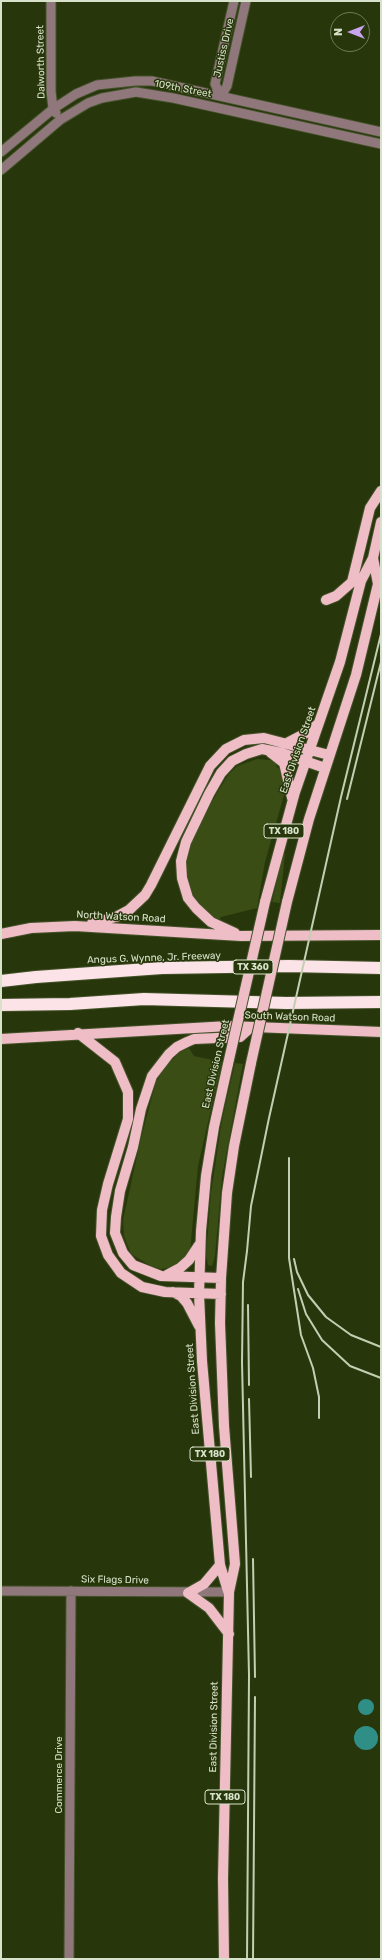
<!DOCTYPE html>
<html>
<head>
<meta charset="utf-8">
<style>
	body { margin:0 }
	#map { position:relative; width:382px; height:1960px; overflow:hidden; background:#28370b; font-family:Rubik,sans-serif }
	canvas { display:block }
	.frame { position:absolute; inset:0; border:2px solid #d8e2ca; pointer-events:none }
	.north { position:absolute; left:330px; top:12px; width:40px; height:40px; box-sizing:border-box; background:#28370b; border:1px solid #6e7b57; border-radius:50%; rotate:270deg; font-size:11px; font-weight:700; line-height:16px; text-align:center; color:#d8e2ca }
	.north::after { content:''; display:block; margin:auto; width:14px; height:18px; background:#c9a5ee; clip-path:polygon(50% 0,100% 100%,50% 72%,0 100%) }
</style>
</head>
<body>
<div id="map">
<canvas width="382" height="1960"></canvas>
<div class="frame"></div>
<div class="north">N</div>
</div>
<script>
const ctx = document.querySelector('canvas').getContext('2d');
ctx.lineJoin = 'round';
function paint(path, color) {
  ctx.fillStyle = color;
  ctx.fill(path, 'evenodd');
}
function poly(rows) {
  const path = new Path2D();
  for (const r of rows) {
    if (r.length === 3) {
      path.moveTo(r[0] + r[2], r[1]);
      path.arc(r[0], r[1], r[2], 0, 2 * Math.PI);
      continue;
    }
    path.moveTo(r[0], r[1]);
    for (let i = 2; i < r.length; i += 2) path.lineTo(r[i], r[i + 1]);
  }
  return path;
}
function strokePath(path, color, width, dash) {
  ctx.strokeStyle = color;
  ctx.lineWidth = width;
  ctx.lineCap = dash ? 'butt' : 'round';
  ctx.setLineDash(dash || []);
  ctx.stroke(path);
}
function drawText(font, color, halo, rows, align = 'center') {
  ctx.font = font + ' Rubik,sans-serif';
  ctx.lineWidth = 3;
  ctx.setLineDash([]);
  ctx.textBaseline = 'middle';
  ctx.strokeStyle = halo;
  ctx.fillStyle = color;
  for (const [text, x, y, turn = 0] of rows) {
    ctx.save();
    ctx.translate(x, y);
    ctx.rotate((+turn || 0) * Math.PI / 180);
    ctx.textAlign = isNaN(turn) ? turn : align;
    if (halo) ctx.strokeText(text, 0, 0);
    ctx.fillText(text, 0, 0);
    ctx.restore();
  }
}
paint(poly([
	[257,759,270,760,277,764,276,766,280,770,280,774,286,780,284,787,286,788,265,862,257,908,221,917,218,921,209,915,193,897,185,875,185,864,190,842,205,813,228,775,237,766],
	[283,854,285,854,280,903,272,902],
	[189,1048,194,1056,222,1062,198,1166,190,1252,188,1252,186,1257,184,1257,177,1264,178,1266,161,1269,151,1266,131,1254,124,1236,123,1220,141,1138,156,1082,166,1066,181,1051],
	[235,1063,243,1064,222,1177,215,1256,212,1266,208,1265,206,1255,211,1193,222,1120]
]), '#394d15');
paint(poly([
	[366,1707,8],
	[366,1738,12]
]), '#2f8f86');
const minor = poly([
	[51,1,51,91,53,109,56,113],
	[221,96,215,84,234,1],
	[221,96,227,86,246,1],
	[1,152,53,109,76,94,97,85,135,81,152,81,381,132],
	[1,170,60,120,88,103,102,98,136,92,173,98,381,144],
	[1,1591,229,1592],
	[69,1959,71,1591]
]);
const major = poly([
	[326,600,336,596,352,582,370,508,381,491],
	[287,743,310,731,319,723],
	[270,752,284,763,292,798],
	[265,902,295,792,340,662,361,581,373,558,381,522],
	[287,902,309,819,356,675,378,584,373,558],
	[92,923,116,917,129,910,145,895,151,885,210,766,226,749,244,740,264,738,329,755],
	[235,933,211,922,196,908,188,898,182,878,181,861,186,842,209,794,221,773,232,761,246,754,262,749,282,753,325,768],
	[1,934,31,928,75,926,241,936,381,935],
	[78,1033,115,1062,128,1092,128,1119,108,1184,102,1210,101,1236,108,1255,121,1273,142,1287,165,1292,221,1294],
	[1,1039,229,1026,381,1032],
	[228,1064,214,1127,206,1176,201,1231,199,1294,202,1361,220,1565,228,1591],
	[167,1275,180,1268,189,1260,199,1245],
	[221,1278,161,1276,133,1265,123,1253,115,1233,116,1217,120,1191,133,1147,141,1109,152,1076,169,1054,177,1047,187,1042,194,1039,240,1037,250,1028],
	[173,1292,181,1296,187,1303,199,1326],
	[220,1565,204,1584,188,1593,209,1608,229,1634],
	[224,1959,223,1878,229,1592,235,1564,224,1426,220,1323,221,1278,227,1193,234,1146,251,1063]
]);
const highway = poly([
	[1,981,36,977,162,968,289,966,381,968],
	[1,1005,70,1004,144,999,286,1003,381,1002]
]);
strokePath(minor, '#44522a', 11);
strokePath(major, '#44522a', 12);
strokePath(highway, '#44522a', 14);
strokePath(minor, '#8f777b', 9);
strokePath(major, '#eebdc6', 10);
strokePath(highway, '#fce3e7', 12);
strokePath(poly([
	[347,799,381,662],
	[289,1158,289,1258,301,1335,313,1368,319,1397,319,1418],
	[294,1259,297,1272,308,1295,326,1317,351,1335,381,1347],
	[298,1289,306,1314,322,1340,350,1366,381,1378],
	[248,1305,249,1385],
	[249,1399,251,1477],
	[253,1559,255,1677],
	[247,1959,249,1675,242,1362,243,1282,247,1251,251,1206,269,1118,341,797,381,634],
	[253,1959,255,1697]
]), '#c3ceb3', 2);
const majorBridge = poly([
	[251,1063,287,902],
	[228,1064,265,902]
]);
strokePath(majorBridge, '#44522a', 12, []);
strokePath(majorBridge, '#eebdc6', 10);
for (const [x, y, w] of [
	[284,831,40],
	[253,967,40],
	[210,1454,40],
	[225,1797,40]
]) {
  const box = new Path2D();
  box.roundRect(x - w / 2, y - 7, w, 14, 3);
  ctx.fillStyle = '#28370b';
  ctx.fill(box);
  strokePath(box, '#d8e2ca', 1);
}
drawText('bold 9px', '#d8e2ca', null, [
	["TX 180",284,831],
	["TX 360",253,967],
	["TX 180",210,1454],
	["TX 180",225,1797]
]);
drawText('10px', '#d8e2ca', '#28370b', [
	["Justiss Drive",224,48,-77],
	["Dalworth Street",41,62,-91],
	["109th Street",183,89,11],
	["East Division Street",298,750,-71],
	["North Watson Road",121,917,3],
	["Angus G. Wynne, Jr. Freeway",154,958,-2],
	["South Watson Road",290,1017,2],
	["East Division Street",216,1064,-77],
	["East Division Street",193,1389,-94],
	["Six Flags Drive",115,1580,1],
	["East Division Street",214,1727,-89],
	["Commerce Drive",59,1775,-90]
]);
</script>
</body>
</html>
